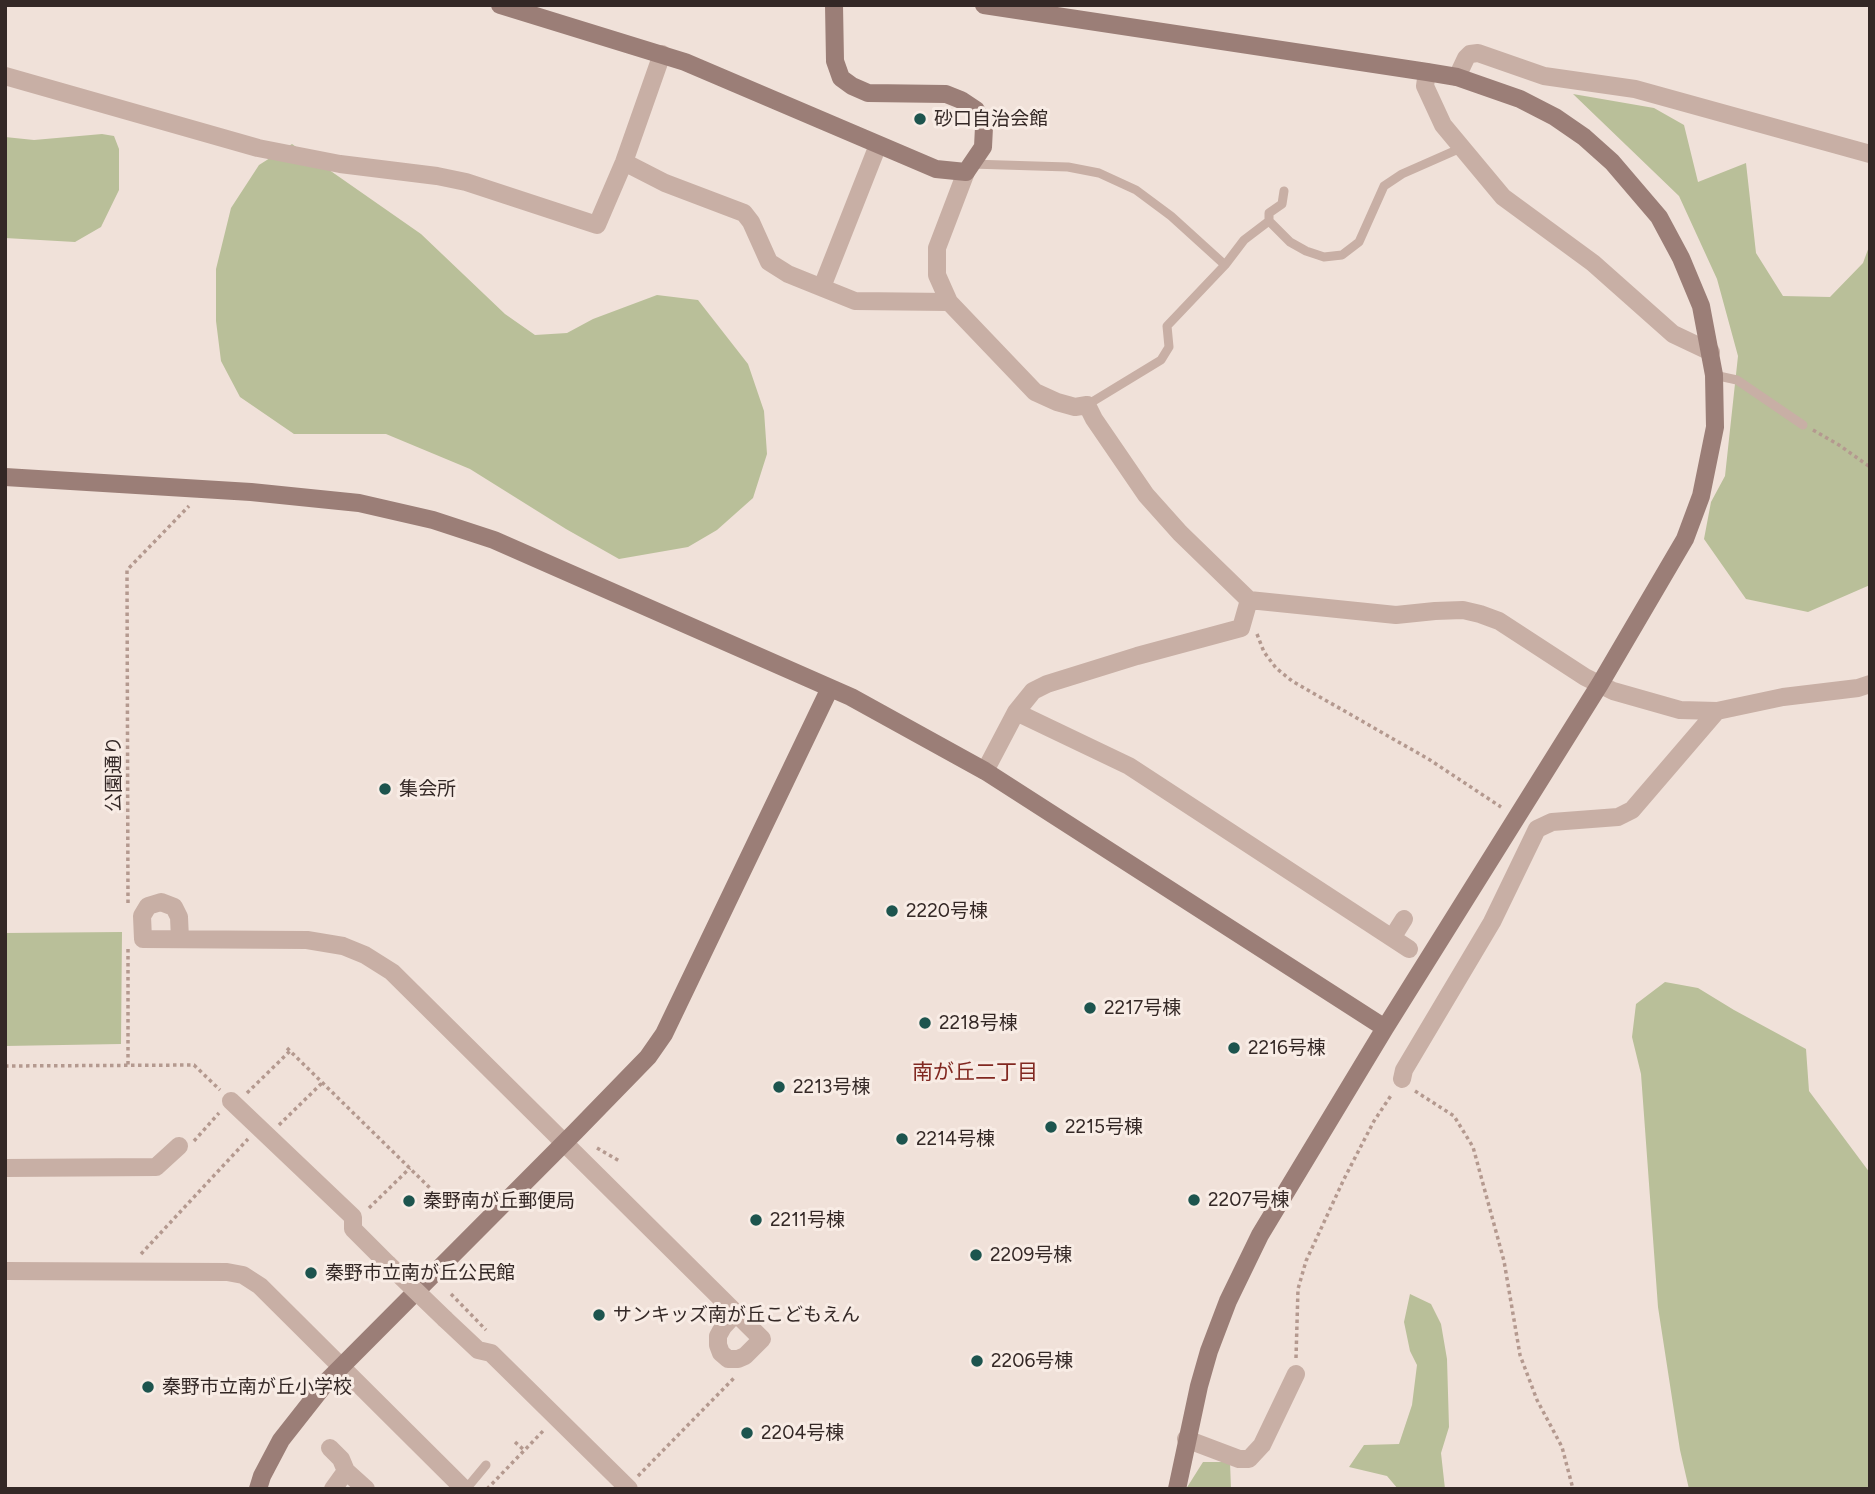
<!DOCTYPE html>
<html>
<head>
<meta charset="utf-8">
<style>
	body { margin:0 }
	#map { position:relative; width:1875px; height:1494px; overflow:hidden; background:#f0e1d9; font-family:Figtree,sans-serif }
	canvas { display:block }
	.frame { position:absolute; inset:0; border:7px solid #342826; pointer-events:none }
</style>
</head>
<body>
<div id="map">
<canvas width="1875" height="1494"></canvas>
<div class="frame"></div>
</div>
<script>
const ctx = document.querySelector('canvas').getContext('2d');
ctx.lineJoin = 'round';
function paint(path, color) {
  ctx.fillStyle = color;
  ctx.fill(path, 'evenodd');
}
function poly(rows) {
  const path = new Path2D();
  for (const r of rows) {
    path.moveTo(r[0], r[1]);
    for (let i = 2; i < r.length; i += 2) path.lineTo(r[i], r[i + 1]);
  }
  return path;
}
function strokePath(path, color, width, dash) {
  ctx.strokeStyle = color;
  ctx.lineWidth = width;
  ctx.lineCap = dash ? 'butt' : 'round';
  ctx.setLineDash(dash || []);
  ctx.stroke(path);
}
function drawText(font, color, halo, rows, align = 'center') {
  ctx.font = font + ' Figtree,"Noto Sans JP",sans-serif';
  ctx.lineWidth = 6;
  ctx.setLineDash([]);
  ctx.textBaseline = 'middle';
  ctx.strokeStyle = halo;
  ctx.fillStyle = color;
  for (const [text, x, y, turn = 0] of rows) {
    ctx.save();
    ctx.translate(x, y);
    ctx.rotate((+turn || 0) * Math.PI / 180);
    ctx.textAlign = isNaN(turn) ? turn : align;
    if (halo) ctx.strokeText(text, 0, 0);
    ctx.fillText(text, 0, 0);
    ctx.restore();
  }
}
paint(poly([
	[1573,94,1654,108,1684,125,1698,182,1746,163,1756,253,1783,296,1830,297,1863,263,1870,244,1870,585,1808,612,1746,599,1704,539,1711,502,1725,476,1738,356,1717,279,1679,196],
	[102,134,114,136,119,149,119,190,101,227,75,242,5,238,5,137,34,140],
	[292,144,421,234,505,314,535,335,567,333,593,319,657,295,698,300,748,364,764,411,767,454,753,498,717,530,688,547,619,559,566,529,470,469,386,434,294,434,240,397,221,361,216,321,216,269,231,208,259,165],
	[122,932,121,1044,5,1046,5,933],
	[1665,982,1698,988,1734,1010,1806,1049,1809,1091,1870,1173,1870,1489,1689,1489,1680,1450,1658,1307,1641,1074,1632,1037,1636,1004],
	[1410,1294,1431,1304,1441,1324,1447,1359,1449,1427,1441,1453,1445,1489,1398,1489,1387,1476,1349,1467,1364,1445,1399,1444,1412,1405,1417,1365,1410,1351,1404,1322],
	[1203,1462,1230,1462,1231,1489,1186,1489]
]), '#b9bf99');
strokePath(poly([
	[1813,430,1839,445,1870,467],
	[1257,634,1264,652,1276,668,1292,681,1430,760,1501,807],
	[128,903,127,570,189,506],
	[128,949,128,1066],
	[287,1048,434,1192],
	[5,1066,194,1065,220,1090],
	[1415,1091,1454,1116,1473,1147,1504,1261,1520,1355,1537,1400,1562,1447,1573,1489],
	[247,1093,290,1051],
	[279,1125,323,1082],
	[194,1141,219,1113],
	[597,1148,621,1162],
	[369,1208,410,1168],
	[141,1254,248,1139],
	[451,1294,486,1330],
	[1296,1358,1298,1289,1306,1261,1344,1179,1374,1121,1392,1094],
	[515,1442,524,1450],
	[638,1476,736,1376],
	[487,1489,544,1430]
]), '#b4998f', 3.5, [3.5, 3.5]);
strokePath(poly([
	[971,164,1068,167,1099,173,1136,190,1171,216,1225,265],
	[1269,221,1290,242,1306,251,1324,257,1342,255,1359,242,1384,186,1402,174,1461,148],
	[1714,375,1737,380,1803,425],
	[1087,405,1161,360,1169,347,1167,326,1225,265,1244,240,1269,221,1269,213,1282,204,1284,191],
	[466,1489,486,1465]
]), '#c8afa5', 9);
strokePath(poly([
	[1427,72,1425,86,1443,125,1503,197,1593,263,1673,334,1711,352],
	[5,76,258,148,340,164,437,176,466,182,597,225,624,162,662,54],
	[1457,77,1466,58,1470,54,1478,53,1544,76,1635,89,1870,154],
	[624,162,665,183,744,213,751,222,769,262,788,274,855,301,949,302],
	[966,172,937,248,937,275,949,302,1035,392,1057,402,1075,407,1087,405,1094,419,1146,495,1180,533,1249,600,1396,615,1435,611,1463,610,1480,614,1499,621,1585,677,1613,691,1680,710,1717,711,1783,697,1858,688,1870,684],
	[822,287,878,145],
	[1016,712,1129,766,1409,949],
	[985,771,1016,712,1033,691,1047,684,1137,656,1241,628,1249,600],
	[1392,938,1404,919],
	[180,939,179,917,174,907,161,902,148,906,142,916,143,939,307,940,343,946,365,955,392,972,762,1339,745,1356,738,1359,728,1359,721,1353,718,1345,718,1336,723,1327,735,1314],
	[1402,1079,1404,1070,1492,922,1537,829,1552,822,1618,817,1632,810,1717,711],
	[231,1101,353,1217,353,1229,388,1264],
	[5,1168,156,1167,179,1146],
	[5,1271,227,1272,243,1275,260,1286,464,1489],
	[445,1319,478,1350,491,1353,629,1489],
	[1186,1439,1239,1459,1249,1459,1262,1445,1296,1374],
	[330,1448,341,1459,346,1471],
	[333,1489,346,1471,366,1489]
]), '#c8afa5', 18);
strokePath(poly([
	[500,5,685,62,936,169,966,172,983,147,984,127,976,110,961,100,946,94,868,93,852,86,841,78,835,61,834,5],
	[984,5,1427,72,1457,77,1520,99,1555,117,1584,137,1612,162,1659,217,1681,258,1701,306,1714,375,1715,427,1701,496,1685,539,1600,684,1385,1028,1260,1235,1228,1301,1209,1351,1199,1386,1177,1489],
	[5,477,251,492,359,503,433,520,494,540,851,697,985,771,1385,1028],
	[258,1489,262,1476,281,1440,329,1379,576,1131,648,1057,664,1034,830,688]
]), '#9b7e77', 18);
strokePath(poly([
	[388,1264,445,1319]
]), '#c8afa5', 18);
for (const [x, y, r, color] of [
	[920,119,7,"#1d544e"],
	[385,789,7,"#1d544e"],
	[892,911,7,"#1d544e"],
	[1090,1008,7,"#1d544e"],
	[925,1023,7,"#1d544e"],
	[1234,1048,7,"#1d544e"],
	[779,1087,7,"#1d544e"],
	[1051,1127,7,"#1d544e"],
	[902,1139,7,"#1d544e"],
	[1194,1200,7,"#1d544e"],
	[409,1201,7,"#1d544e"],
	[756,1220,7,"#1d544e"],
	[976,1255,7,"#1d544e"],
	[311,1273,7,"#1d544e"],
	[599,1315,7,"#1d544e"],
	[977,1361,7,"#1d544e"],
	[148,1387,7,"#1d544e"],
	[747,1433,7,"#1d544e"]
]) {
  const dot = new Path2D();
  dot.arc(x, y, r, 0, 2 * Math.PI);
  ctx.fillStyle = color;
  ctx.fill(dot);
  strokePath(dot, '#f8ece5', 2.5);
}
drawText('19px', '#342826', '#f8ece5', [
	["砂口自治会館",934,119],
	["集会所",399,789],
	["2220号棟",906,911],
	["2217号棟",1104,1008],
	["2218号棟",939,1023],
	["2216号棟",1248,1048],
	["2213号棟",793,1087],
	["2215号棟",1065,1127],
	["2214号棟",916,1139],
	["2207号棟",1208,1200],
	["秦野南が丘郵便局",423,1201],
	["2211号棟",770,1220],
	["2209号棟",990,1255],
	["秦野市立南が丘公民館",325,1273],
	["サンキッズ南が丘こどもえん",613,1315],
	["2206号棟",991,1361],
	["秦野市立南が丘小学校",162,1387],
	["2204号棟",761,1433]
], 'left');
drawText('19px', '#342826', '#f8ece5', [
	["公園通り",114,774,-90]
]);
drawText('21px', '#812821', '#f8ece5', [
	["南が丘二丁目",975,1073]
]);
</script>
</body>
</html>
